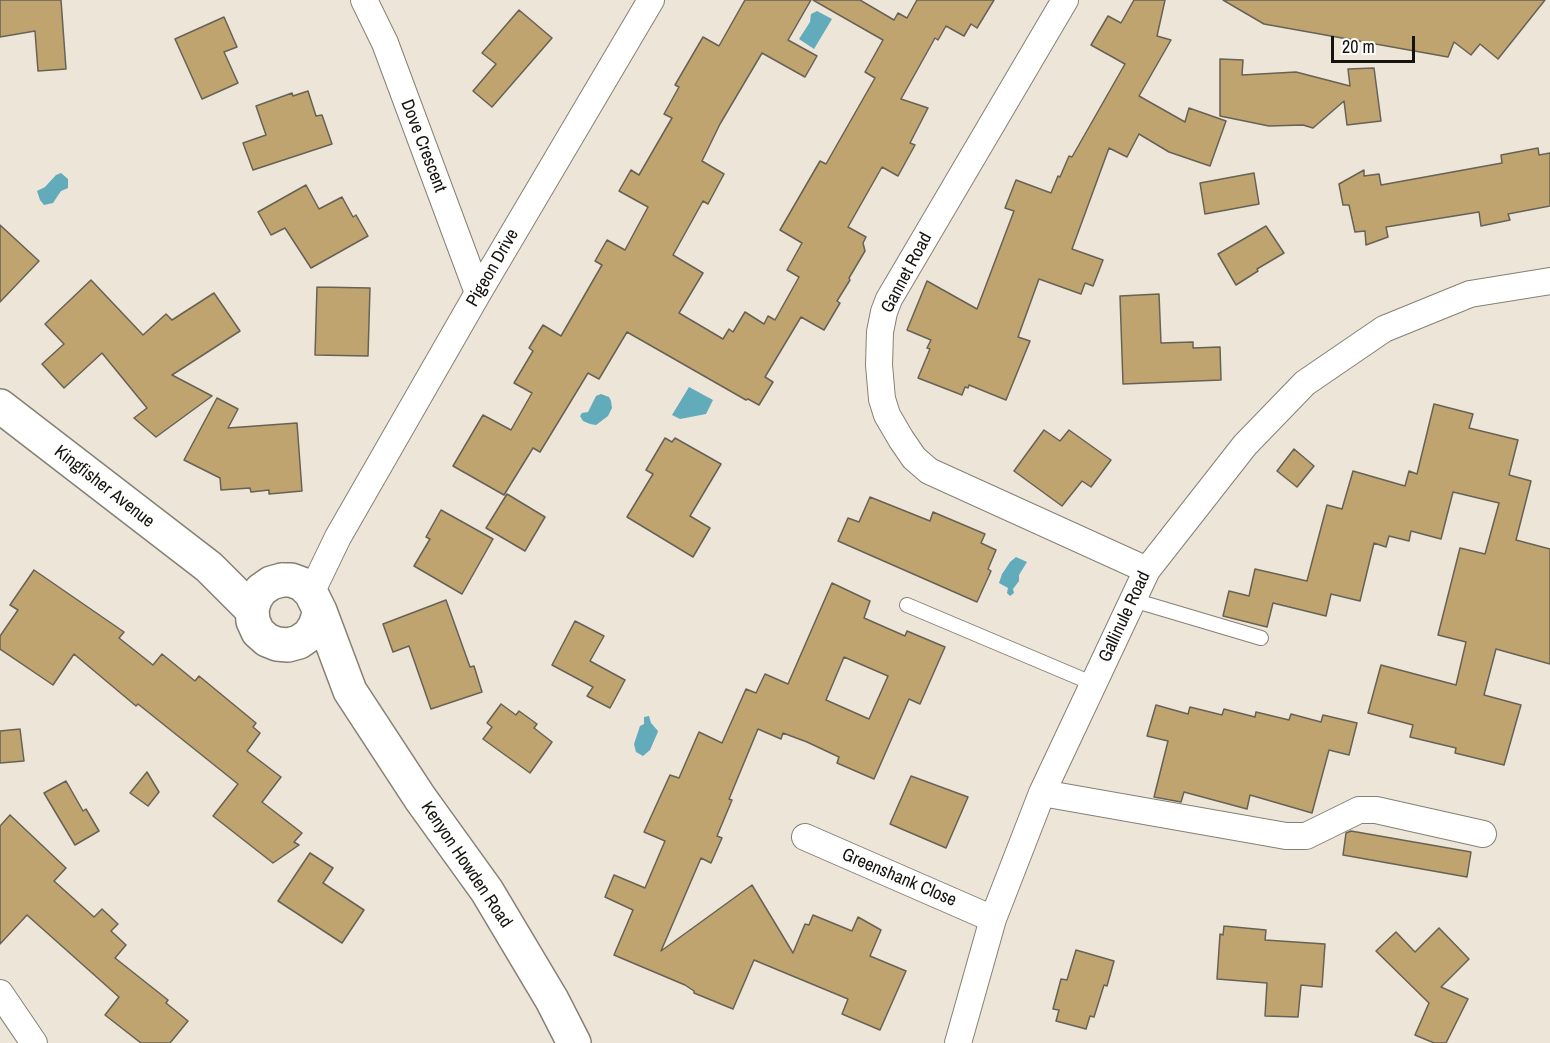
<!DOCTYPE html>
<html>
<head>
<meta charset="utf-8">
<style>
	body { margin:0 }
	#map { position:relative; width:1550px; height:1043px; overflow:hidden; background:#ece5d8; font-family:"Archivo Narrow",sans-serif }
	canvas { display:block }
	.scale { position:absolute; left:1331px; top:36px; width:84px; height:27px; box-sizing:border-box; border:3px solid #15130e; border-top:0; padding-left:8px; font-size:18px; line-height:21px; white-space:nowrap; color:#15130e; -webkit-text-stroke:4px #fff; paint-order:stroke }
</style>
</head>
<body>
<div id="map">
<canvas width="1550" height="1043"></canvas>
<div class="scale">20 m</div>
</div>
<script>
const ctx = document.querySelector('canvas').getContext('2d');
ctx.lineJoin = 'round';
function paint(path, color) {
  ctx.fillStyle = color;
  ctx.fill(path, 'evenodd');
}
function poly(rows) {
  const path = new Path2D();
  for (const r of rows) {
    path.moveTo(r[0], r[1]);
    for (let i = 2; i < r.length; i += 2) path.lineTo(r[i], r[i + 1]);
  }
  return path;
}
function strokePath(path, color, width, dash) {
  ctx.strokeStyle = color;
  ctx.lineWidth = width;
  ctx.lineCap = dash ? 'butt' : 'round';
  ctx.setLineDash(dash || []);
  ctx.stroke(path);
}
function drawText(font, color, halo, rows, align = 'center') {
  ctx.font = font + ' "Archivo Narrow",sans-serif';
  ctx.lineWidth = 4.5;
  ctx.setLineDash([]);
  ctx.textBaseline = 'middle';
  ctx.strokeStyle = halo;
  ctx.fillStyle = color;
  for (const [text, x, y, turn = 0] of rows) {
    ctx.save();
    ctx.translate(x, y);
    ctx.rotate((+turn || 0) * Math.PI / 180);
    ctx.textAlign = isNaN(turn) ? turn : align;
    if (halo) ctx.strokeText(text, 0, 0);
    ctx.fillText(text, 0, 0);
    ctx.restore();
  }
}
paint(poly([
	[817,11,832,19,814,49,799,39,810,22,811,14],
	[61,173,68,179,68,188,61,191,53,203,44,205,40,200,37,191,45,187,56,175],
	[689,387,713,400,706,414,680,419,672,415],
	[601,394,609,397,611,401,612,408,608,416,596,425,590,424,583,421,580,416,582,413,588,412,596,396],
	[1016,557,1027,562,1019,575,1019,581,1013,589,1014,593,1010,596,1007,593,1008,588,999,583,1002,574,1010,562],
	[649,716,651,723,658,731,657,734,650,750,643,756,636,752,634,744,640,726,644,724,644,717]
]), '#61abbb');
const building = poly([
	[0,0,61,0,66,69,38,71,35,31,0,37,0,0],
	[745,0,811,0,788,40,817,56,805,77,762,53,720,124,702,161,724,174,708,204,703,201,673,255,703,273,679,313,723,339,729,329,733,332,745,312,764,324,768,316,775,320,799,277,787,270,802,243,780,230,820,161,826,164,875,78,865,72,883,40,813,0,860,0,894,20,898,13,907,18,917,0,994,0,977,28,971,24,964,36,946,26,938,40,935,38,901,99,928,108,910,143,915,145,898,176,882,167,848,227,866,237,863,243,865,251,849,278,850,280,837,301,840,303,824,330,801,317,765,377,773,382,759,405,748,399,746,400,627,332,599,379,588,373,540,452,533,448,504,495,453,466,483,415,511,430,532,393,514,383,533,351,529,348,543,325,561,336,602,265,595,261,607,240,625,250,648,207,619,191,631,170,639,175,672,118,664,114,679,87,675,85,703,37,719,46,745,0],
	[1134,0,1165,0,1157,36,1171,40,1139,96,1185,122,1189,108,1226,121,1210,166,1169,152,1139,134,1127,157,1109,148,1072,249,1103,260,1093,286,1085,283,1081,294,1039,279,1018,337,1030,341,1006,400,969,385,968,388,965,387,962,395,918,378,930,349,927,348,931,340,907,330,927,281,977,309,1014,211,1005,208,1016,180,1051,193,1058,176,1060,177,1069,156,1072,157,1125,64,1091,45,1108,16,1121,23,1134,0],
	[1223,0,1545,0,1498,59,1480,44,1471,55,1454,42,1448,57,1264,24,1223,0],
	[519,10,552,38,492,107,473,91,496,64,482,53,519,10],
	[224,17,237,47,224,52,238,83,202,99,175,39,224,17],
	[1220,59,1243,60,1242,75,1296,72,1350,86,1348,69,1374,68,1381,121,1347,125,1344,101,1313,128,1303,125,1269,126,1220,116,1220,59],
	[308,91,316,116,322,115,332,144,253,170,243,143,266,135,256,106,292,93,293,96,308,91],
	[1538,148,1539,155,1550,153,1550,206,1508,214,1510,220,1481,226,1479,212,1386,227,1388,237,1366,245,1365,231,1355,232,1349,205,1343,205,1339,184,1364,170,1364,176,1379,174,1381,185,1502,163,1501,155,1538,148],
	[1254,173,1259,204,1205,214,1200,183,1254,173],
	[306,185,319,209,342,197,353,217,356,215,368,236,311,268,285,228,271,235,258,212,306,185],
	[0,225,39,261,0,302,0,225],
	[1266,226,1284,253,1257,269,1258,271,1236,285,1218,254,1266,226],
	[91,280,143,335,166,314,172,320,214,293,240,331,172,375,212,396,156,437,134,418,147,408,102,353,64,388,42,364,64,344,45,324,91,280],
	[317,287,370,288,368,356,315,355,317,287],
	[1159,294,1161,343,1193,342,1193,348,1220,347,1221,380,1123,384,1120,296,1159,294],
	[217,398,238,409,228,428,297,423,302,491,269,494,269,490,251,492,250,488,221,490,220,478,184,460,217,398],
	[1434,404,1473,414,1469,428,1518,440,1509,475,1531,481,1516,540,1550,549,1550,664,1496,649,1484,695,1521,705,1504,765,1455,753,1456,748,1410,737,1413,725,1368,713,1381,665,1456,685,1466,642,1438,635,1460,548,1485,554,1499,503,1453,492,1441,539,1411,531,1409,541,1389,536,1386,547,1374,543,1360,601,1331,594,1326,616,1273,603,1267,627,1223,616,1229,591,1249,596,1255,569,1307,581,1327,505,1342,509,1353,471,1405,486,1409,471,1417,474,1434,404],
	[1044,430,1060,441,1069,430,1111,460,1091,487,1082,481,1062,506,1014,471,1044,430],
	[665,438,672,442,675,438,721,464,690,516,710,528,693,557,627,517,653,474,646,470,665,438],
	[1294,449,1314,466,1297,487,1277,471,1294,449],
	[507,494,545,517,525,551,486,528,507,494],
	[870,497,930,521,933,512,985,534,981,543,996,550,988,569,991,571,977,602,838,541,848,518,859,522,870,497],
	[441,510,493,539,462,594,414,566,430,539,426,537,441,510],
	[34,570,124,632,119,638,153,665,162,654,195,681,199,676,256,723,253,727,260,733,247,751,281,777,262,802,302,833,294,842,299,845,273,863,213,816,238,784,138,704,136,706,74,654,53,685,0,649,0,636,18,610,10,605,34,570],
	[832,583,870,601,864,618,905,636,907,631,945,647,920,704,909,699,874,779,837,763,839,757,807,742,783,733,781,739,758,729,729,799,732,800,717,836,722,838,711,863,701,858,661,951,752,885,793,953,805,924,809,925,813,915,852,931,858,917,881,930,870,956,906,971,880,1030,842,1014,848,999,754,960,733,1009,694,993,694,991,685,985,614,955,633,910,605,897,614,875,645,888,665,841,644,832,670,775,679,778,699,732,722,743,746,689,756,693,765,674,788,684,832,583],
	[844,657,888,676,869,719,826,700,844,657],
	[446,600,470,667,474,666,482,692,431,709,409,646,393,652,383,624,446,600],
	[575,621,604,636,590,661,625,680,610,708,587,696,593,687,552,665,575,621],
	[501,704,516,715,519,711,537,724,534,728,552,742,530,773,483,739,492,727,487,723,501,704],
	[1156,705,1188,714,1190,707,1222,715,1224,709,1255,717,1256,712,1289,720,1291,714,1321,722,1323,715,1357,723,1349,755,1329,750,1312,813,1250,795,1247,809,1184,792,1181,802,1154,797,1168,741,1147,736,1156,705],
	[20,729,24,761,0,763,0,731,20,729],
	[147,772,159,792,148,806,130,793,147,772],
	[911,776,968,797,946,848,890,824,911,776],
	[66,781,83,811,86,809,99,831,75,845,44,793,66,781],
	[10,815,66,868,54,881,94,917,102,909,118,924,111,931,126,945,115,958,168,1000,166,1003,188,1021,170,1043,141,1043,105,1015,119,997,27,915,0,944,0,826,10,815],
	[1351,831,1471,852,1467,877,1343,855,1346,833,1351,831],
	[310,853,333,868,323,883,364,910,342,943,278,901,310,853],
	[1224,926,1266,930,1265,940,1325,944,1322,987,1301,985,1298,1017,1265,1016,1267,983,1217,979,1220,934,1223,935,1224,926],
	[1439,928,1469,959,1441,987,1468,999,1446,1043,1434,1043,1415,1035,1429,1003,1376,951,1396,932,1415,952,1439,928],
	[1076,950,1114,961,1107,986,1104,985,1094,1017,1090,1016,1086,1029,1056,1021,1059,1010,1053,1009,1061,979,1067,980,1076,950]
]);
paint(building, '#bfa46f');
strokePath(building, '#676256', 1.5);
const lane = poly([
	[1133,600,1261,638],
	[907,605,1094,684]
]);
const street = poly([
	[364,0,385,43,478,293],
	[1065,0,889,299,884,312,880,332,879,365,882,399,887,415,901,439,914,458,929,471,1147,570],
	[311,593,338,537,478,293,651,0],
	[1042,793,1286,836,1306,836,1359,810,1376,810,1483,834],
	[805,837,993,919],
	[0,993,34,1043],
	[958,1043,993,919,1042,793,1147,570,1245,445,1305,383,1384,329,1470,294,1550,281]
]);
const secondary = poly([
	[0,406,209,567,252,610],
	[282,580,291,580,302,584,311,593,320,611,315,626,309,635,299,642,288,645,277,644,267,640,258,632,253,621,252,610,255,599,261,590,271,583,282,580],
	[320,611,350,691,420,798,487,891,552,1000,574,1043]
]);
strokePath(lane, '#868074', 16);
strokePath(street, '#868074', 28);
strokePath(secondary, '#868074', 36);
strokePath(lane, '#fff', 14);
strokePath(street, '#fff', 26);
strokePath(secondary, '#fff', 33);
drawText('18px', '#15130e', '#fff', [
	["Dove Crescent",423,146,69],
	["Pigeon Drive",493,268,-60],
	["Gannet Road",907,273,-62],
	["Kingfisher Avenue",104,487,38],
	["Gallinule Road",1125,617,-65],
	["Kenyon Howden Road",466,865,56],
	["Greenshank Close",899,878,23]
]);
</script>
</body>
</html>
